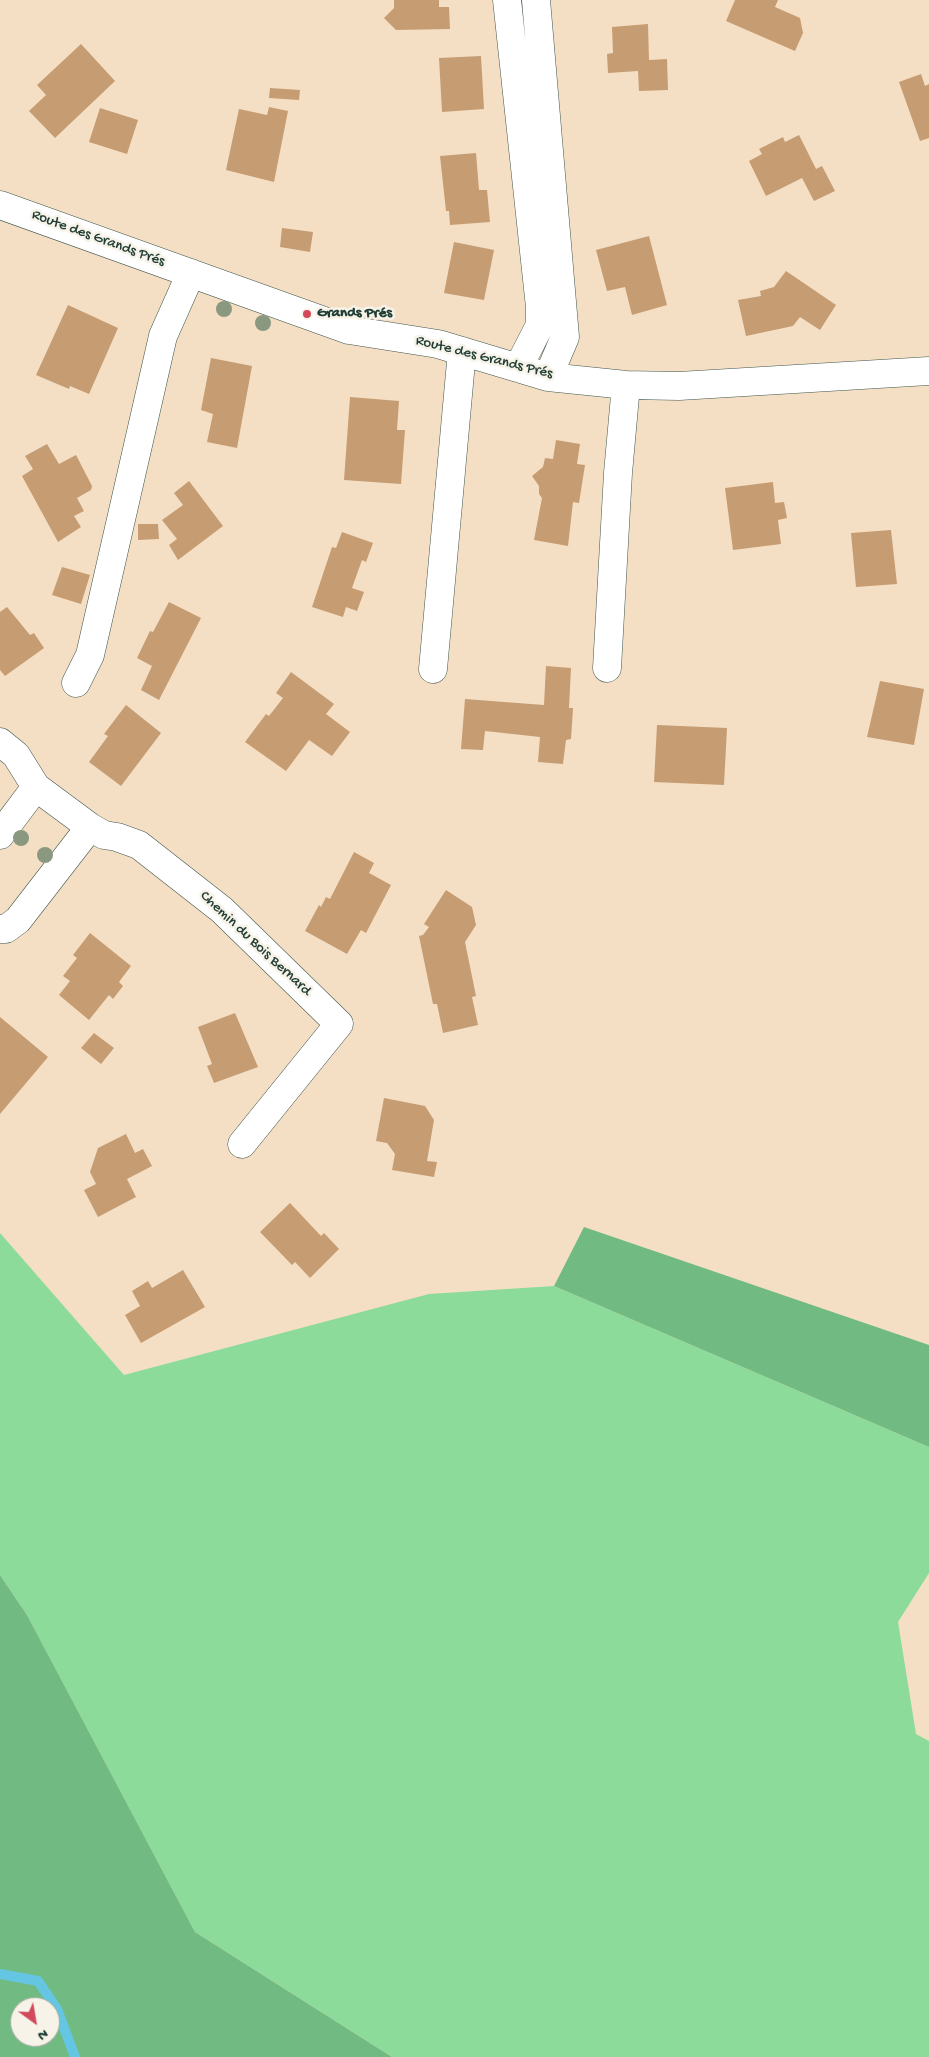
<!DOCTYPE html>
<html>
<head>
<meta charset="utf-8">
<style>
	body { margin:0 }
	#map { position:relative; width:929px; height:2057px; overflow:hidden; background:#f4dfc5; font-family:"Gochi Hand",sans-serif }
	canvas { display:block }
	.north { position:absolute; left:10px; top:1997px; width:50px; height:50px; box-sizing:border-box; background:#f7f3e8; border:1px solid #a1aaa0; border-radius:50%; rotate:148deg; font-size:14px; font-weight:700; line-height:20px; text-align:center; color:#1f3d34 }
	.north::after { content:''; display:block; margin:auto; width:18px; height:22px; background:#d1495b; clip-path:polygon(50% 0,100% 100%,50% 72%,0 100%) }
</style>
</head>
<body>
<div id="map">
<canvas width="929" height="2057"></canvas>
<div class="north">N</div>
</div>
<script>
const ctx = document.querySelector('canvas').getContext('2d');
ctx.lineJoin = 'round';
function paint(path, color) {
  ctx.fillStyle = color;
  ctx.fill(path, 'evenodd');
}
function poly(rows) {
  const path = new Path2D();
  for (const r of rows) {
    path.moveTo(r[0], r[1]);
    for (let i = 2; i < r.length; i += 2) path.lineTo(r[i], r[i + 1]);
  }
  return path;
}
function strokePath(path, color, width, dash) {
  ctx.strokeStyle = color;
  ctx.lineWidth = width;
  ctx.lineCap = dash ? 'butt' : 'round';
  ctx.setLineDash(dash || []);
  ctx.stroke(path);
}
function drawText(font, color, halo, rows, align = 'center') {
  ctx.font = font + ' "Gochi Hand",sans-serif';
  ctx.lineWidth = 5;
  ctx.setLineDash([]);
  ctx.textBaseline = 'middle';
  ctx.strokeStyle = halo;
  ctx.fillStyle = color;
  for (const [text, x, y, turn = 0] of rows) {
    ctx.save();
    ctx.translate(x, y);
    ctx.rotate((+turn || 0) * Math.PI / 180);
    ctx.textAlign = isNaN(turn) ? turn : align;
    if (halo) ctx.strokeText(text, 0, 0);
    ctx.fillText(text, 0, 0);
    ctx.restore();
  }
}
paint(poly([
	[0,1233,124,1375,429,1294,554,1286,929,1447,929,1573,898,1622,916,1734,929,1741,929,2057,392,2057,195,1932,27,1615,0,1575]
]), '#8cdb9a');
paint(poly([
	[584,1227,929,1345,929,1447,554,1286],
	[0,1575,27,1615,195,1932,392,2057,0,2057],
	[20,2007,50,2007,50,2037,20,2037]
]), '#71bb82');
strokePath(poly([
	[0,1974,38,1981,57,2009,75,2057]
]), '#64c6e3', 10);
paint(poly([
	[394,0,439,0,439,7,449,7,450,29,396,30,384,18,394,8],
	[735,0,778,0,775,7,800,18,803,33,795,51,726,21],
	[648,24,649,60,667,59,668,90,639,91,638,71,608,73,607,54,613,53,612,27],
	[81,44,115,81,55,138,29,111,46,95,37,85],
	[481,56,484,109,442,112,439,58],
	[921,74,925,86,929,84,929,138,920,141,899,82],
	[270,88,300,90,299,100,269,98],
	[269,107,288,111,274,182,226,170,239,109,267,115],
	[100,108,138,120,127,154,89,142],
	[799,135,816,169,822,166,835,191,814,201,802,178,766,196,749,161,762,154,759,149,783,137,785,142],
	[476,153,479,190,487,190,490,222,450,225,449,211,446,211,440,156],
	[282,228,313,232,310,252,280,247],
	[649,236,667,305,632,315,625,287,607,291,596,250],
	[454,242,494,250,484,300,444,293],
	[786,271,836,305,820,330,800,317,793,326,746,336,738,300,761,296,760,291,774,287],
	[68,305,118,328,89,394,70,386,69,389,36,375],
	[211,358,252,366,237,448,207,442,213,414,201,410],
	[350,397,399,401,397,430,405,430,401,484,344,480],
	[556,440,580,444,577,464,585,465,579,503,573,502,568,546,534,540,542,498,539,494,539,486,532,476,543,467,545,458,553,459],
	[47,444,59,464,76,455,92,486,91,490,77,498,84,511,74,516,81,527,58,542,22,476,33,469,25,456],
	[189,481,223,526,178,560,169,545,177,539,162,520,183,505,174,493],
	[773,482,775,503,784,502,787,518,778,520,781,544,733,550,725,488],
	[138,524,158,524,159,539,138,540],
	[891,530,897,584,856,587,851,533],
	[342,532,373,543,366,562,362,560,352,588,364,592,357,611,346,607,343,617,312,607,332,547,336,548],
	[62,567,90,575,81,604,52,595],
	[169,602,201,618,159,700,141,690,152,666,137,658,150,631,153,632],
	[7,607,30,635,34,633,44,648,5,676,0,670,0,612],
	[546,666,571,668,569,708,573,708,571,739,566,740,563,764,538,762,540,737,485,731,483,750,461,749,465,699,544,705],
	[291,672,334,704,326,714,350,732,332,756,309,740,286,771,245,742,266,714,269,716,283,698,276,693],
	[880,681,924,689,914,745,867,737],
	[126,705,161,733,121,786,89,762,108,736,104,734],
	[657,725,727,728,724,785,654,782],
	[354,852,374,863,369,873,391,885,366,933,361,930,347,954,305,931,319,905,321,907,326,897,330,899],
	[446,890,472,907,476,925,465,942,476,996,472,997,478,1025,443,1033,437,1004,433,1004,419,936,423,935,429,927,424,924],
	[90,933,131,966,119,982,123,986,113,999,109,995,89,1020,59,995,70,981,63,976,77,958,73,955],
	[235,1013,258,1067,214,1083,207,1066,212,1064,198,1027],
	[0,1017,48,1057,0,1114],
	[94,1033,114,1048,101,1064,81,1048],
	[384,1098,425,1106,434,1120,427,1161,437,1162,434,1177,392,1170,395,1154,387,1143,376,1141],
	[126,1134,135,1153,143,1149,152,1166,127,1179,136,1197,98,1217,84,1190,96,1184,90,1172,98,1148],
	[290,1203,321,1236,324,1233,339,1249,310,1278,295,1262,292,1265,260,1232],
	[183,1270,205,1307,141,1343,125,1315,140,1306,132,1291,148,1281,152,1288]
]), '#c69c72');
const minor = poly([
	[507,0,540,307,540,325,518,368],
	[536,0,565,337,548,377],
	[0,205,349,330,438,344,548,377,626,385,679,386,929,371],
	[607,668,618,473,626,385],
	[433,669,462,351],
	[76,683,90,655,163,336,191,273],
	[0,742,16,755,36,787,90,827,104,835,117,837,139,845,222,910,339,1024,242,1144],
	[0,835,36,787],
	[0,929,6,929,18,920,90,827]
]);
strokePath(minor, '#3f554a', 29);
strokePath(minor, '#fff', 28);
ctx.fillStyle = '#8b9880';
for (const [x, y] of [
	[224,309],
	[263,323],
	[21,838],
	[45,855]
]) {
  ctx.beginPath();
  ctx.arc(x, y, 8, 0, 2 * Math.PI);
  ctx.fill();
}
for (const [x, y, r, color] of [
	[307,314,5,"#d1495b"]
]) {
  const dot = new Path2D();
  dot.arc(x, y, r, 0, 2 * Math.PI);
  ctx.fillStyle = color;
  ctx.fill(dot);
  strokePath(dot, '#f7f3e8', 2);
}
drawText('15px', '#1f3d34', '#f7f3e8', [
	["Route des Grands Prés",98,239,20],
	["Route des Grands Prés",484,358,14],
	["Chemin du Bois Bernard",255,944,43]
]);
drawText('bold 15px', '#1f3d34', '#f7f3e8', [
	["Grands Prés",317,314]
], 'left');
</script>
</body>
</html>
